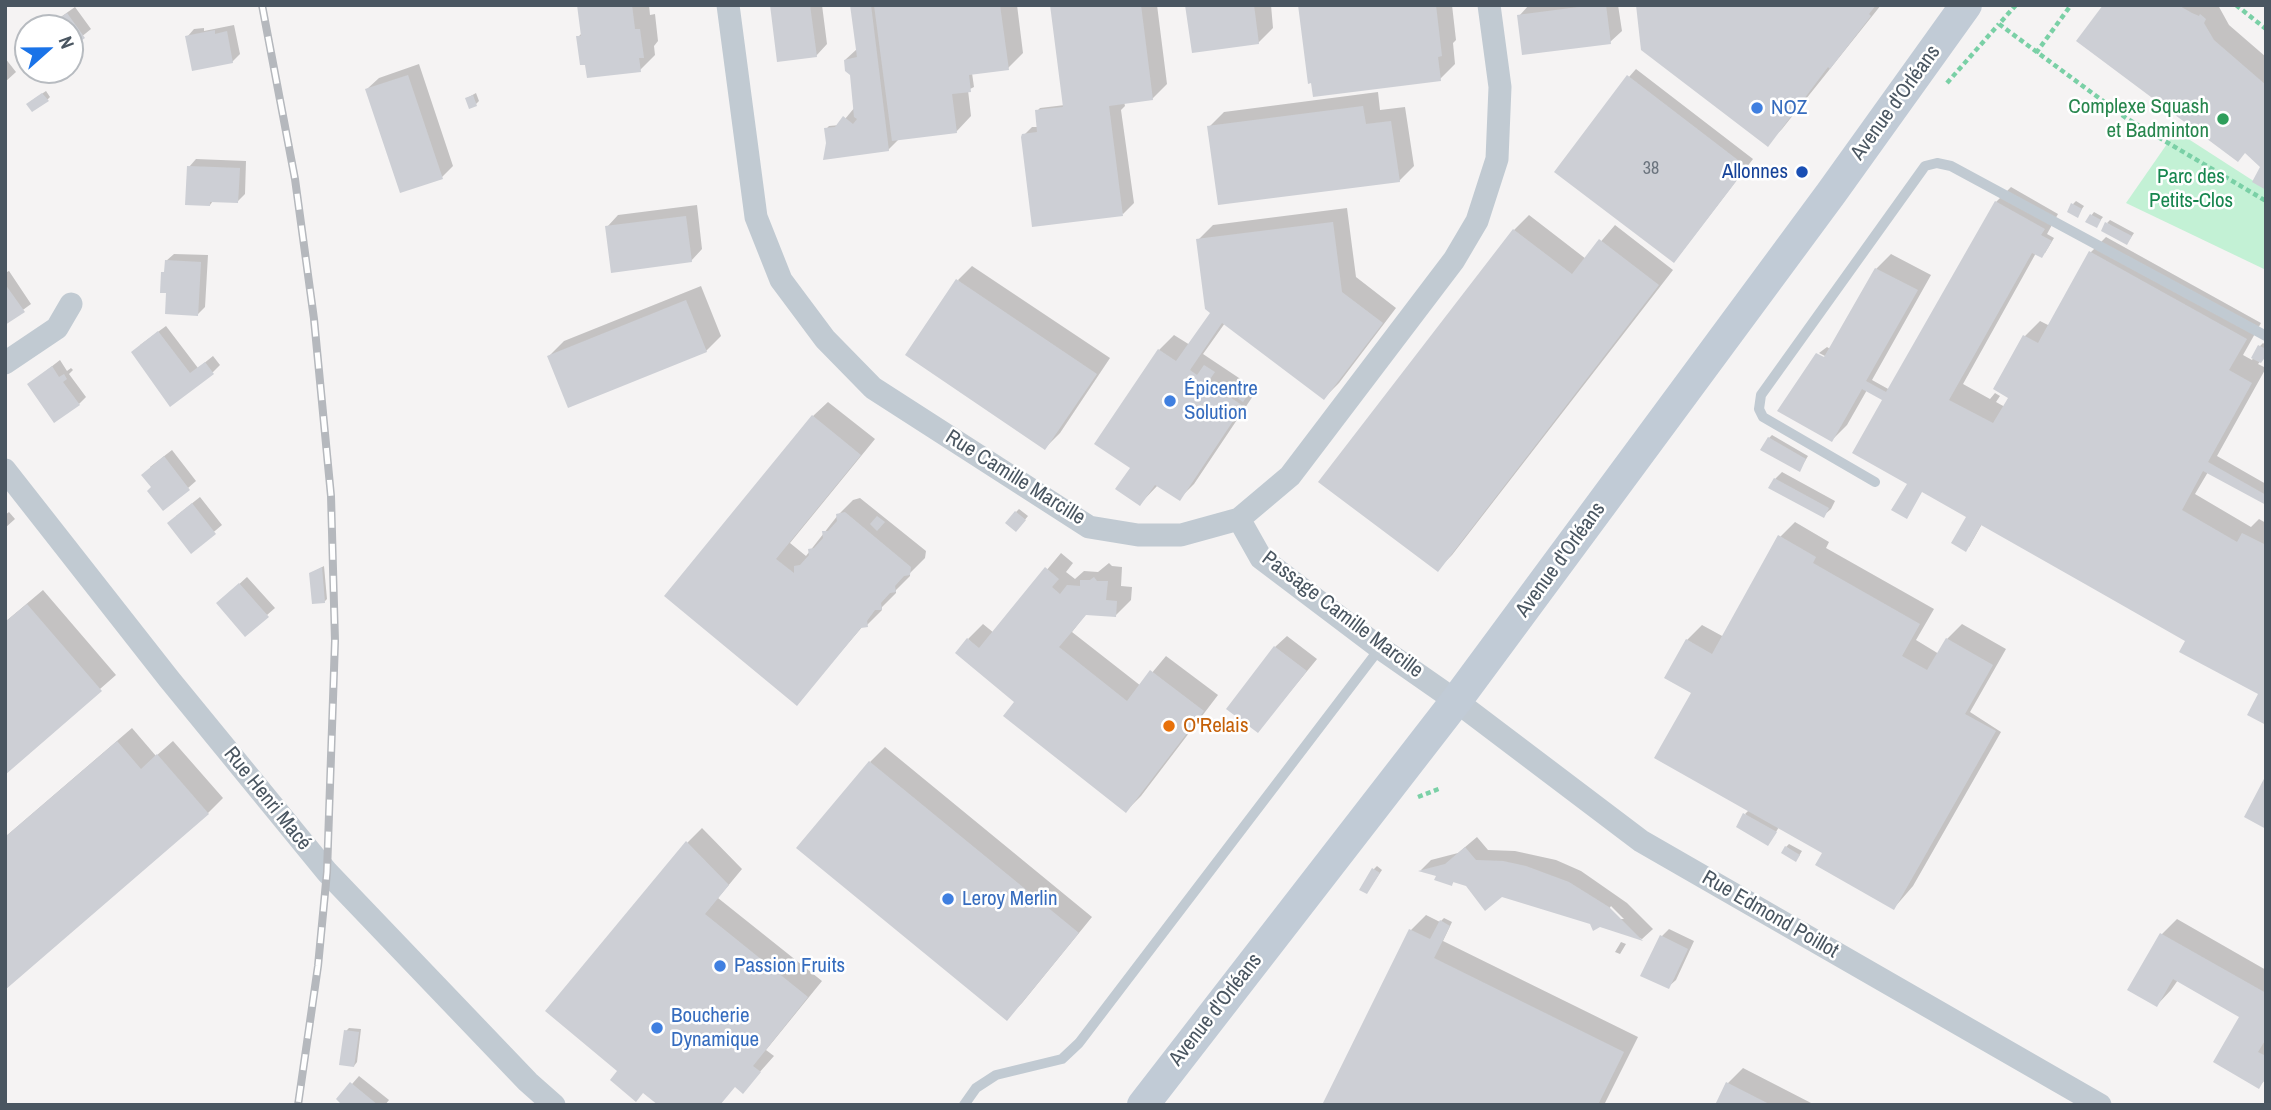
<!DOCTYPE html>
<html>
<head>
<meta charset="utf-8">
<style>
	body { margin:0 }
	#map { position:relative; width:2271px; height:1110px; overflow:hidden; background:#f5f3f3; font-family:"Archivo Narrow",sans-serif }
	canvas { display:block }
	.frame { position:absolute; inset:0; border:7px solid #4a5661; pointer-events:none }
	.north { position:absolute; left:14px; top:14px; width:70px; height:70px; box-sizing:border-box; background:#fff; border:2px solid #b7bbc0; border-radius:50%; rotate:69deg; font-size:19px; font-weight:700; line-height:28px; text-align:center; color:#4a5661 }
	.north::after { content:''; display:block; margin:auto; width:24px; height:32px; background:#1a73e8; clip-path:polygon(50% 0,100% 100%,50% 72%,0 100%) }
</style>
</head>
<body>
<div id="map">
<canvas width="2271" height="1110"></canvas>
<div class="frame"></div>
<div class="north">N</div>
</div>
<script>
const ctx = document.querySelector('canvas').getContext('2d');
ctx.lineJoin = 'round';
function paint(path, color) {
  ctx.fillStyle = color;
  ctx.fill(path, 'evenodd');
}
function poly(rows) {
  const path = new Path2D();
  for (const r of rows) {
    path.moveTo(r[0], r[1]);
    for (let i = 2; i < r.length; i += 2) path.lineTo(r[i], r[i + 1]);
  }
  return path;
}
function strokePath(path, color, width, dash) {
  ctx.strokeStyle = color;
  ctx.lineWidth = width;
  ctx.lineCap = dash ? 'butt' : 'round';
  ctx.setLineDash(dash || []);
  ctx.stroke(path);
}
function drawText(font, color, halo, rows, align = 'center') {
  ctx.font = font + ' "Archivo Narrow",sans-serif';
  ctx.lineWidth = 5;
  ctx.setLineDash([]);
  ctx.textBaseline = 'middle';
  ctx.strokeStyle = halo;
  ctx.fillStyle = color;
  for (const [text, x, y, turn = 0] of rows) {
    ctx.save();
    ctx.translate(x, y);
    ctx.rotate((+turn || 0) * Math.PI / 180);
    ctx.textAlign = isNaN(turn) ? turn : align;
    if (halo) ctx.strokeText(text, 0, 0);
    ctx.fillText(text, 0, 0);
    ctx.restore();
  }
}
paint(poly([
	[2176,131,2266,189,2266,270,2126,203]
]), '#c3f1d5');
paint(poly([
	[579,5,649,5,650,15,655,14,658,41,654,46,655,55,640,70,578,37,583,32],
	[772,5,822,5,827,44,816,56],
	[852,5,1017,5,1023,53,1008,68,972,73,974,87,968,90,971,116,956,132,900,138,888,150,830,136,826,129,829,126,840,125,855,107,852,74,845,60,857,49],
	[1052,5,1157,5,1167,84,1152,99,1124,102,1125,106,1121,110,1134,203,1123,214,1024,135,1032,127,1038,127,1037,111,1040,108,1065,105],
	[1187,5,1271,5,1273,28,1258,43],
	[1300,5,1452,5,1456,40,1453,43,1455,64,1440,79],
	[1529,5,1618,5,1622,31,1610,42,1519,16],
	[1638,5,1881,5,1782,129,1767,144],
	[2105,5,2218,5,2229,25,2266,57,2266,188,2262,167],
	[75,7,91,29,70,46,70,28,45,28],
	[234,25,240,54,232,62,187,37,194,29,204,28,204,31],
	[5,58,16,72,5,82],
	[419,64,453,166,442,177,367,89,379,78],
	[1636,69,1753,159,1681,253,1629,77],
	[46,91,50,97,47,100,31,101],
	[1378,92,1380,110,1405,107,1414,166,1399,181,1209,127,1224,112],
	[476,93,479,101,476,104,467,98],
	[196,159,246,161,245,194,238,201,213,201,210,205,189,167],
	[2011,187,2058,214,2047,234,2054,238,2045,253,2036,253,1963,384,1990,399,1995,393,2000,396,1996,402,2005,407,2010,397,2025,336,2040,321,2050,326,2091,252,2106,237,2261,323,2243,355,2252,360,2260,346,2263,343,2266,345,2266,355,2258,364,2266,368,2217,456,2266,484,2266,503,2208,472,2195,494,2251,527,2259,519,2266,523,2266,723,2261,693,2187,640,1982,524,1969,547,1968,516,1909,483,1888,393,1867,390,1847,425,1832,440,1825,360,1827,357,1819,353,1827,347,1830,349,1876,269,1891,254,1931,275,1872,380,1890,390,1996,202],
	[2076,201,2084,206,2077,216,2073,204],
	[697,205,702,249,691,261,607,227,618,215],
	[1347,208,1356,277,1396,308,1339,383,1324,398,1225,323,1203,354,1257,390,1194,484,1179,499,1158,485,1140,504,1132,467,1097,443,1159,350,1174,335,1190,345,1212,312,1198,240,1213,225],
	[2094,212,2103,217,2096,226,2087,221],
	[1529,215,1586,259,1615,225,1673,270,1452,555,1437,570,1514,230],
	[2110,220,2134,233,2130,239,2107,223],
	[174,254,208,255,205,307,198,314,166,261],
	[972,266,1110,358,1060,433,1045,448,958,280],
	[9,271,31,304,5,323,5,273],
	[701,286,721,336,706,351,549,356,564,341],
	[166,326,198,368,213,356,220,365,213,372,162,394,140,345],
	[60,360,67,371,71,368,73,370,69,374,86,397,79,404,29,384],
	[828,402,875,439,790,543,806,556,838,515,853,500,860,498,926,551,925,558,910,573,910,576,896,590,896,593,882,607,882,610,867,625,863,626,797,703,666,595,813,416],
	[1772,435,1808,456,1802,466,1769,438],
	[172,450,196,481,164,509,153,487,150,467],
	[1782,472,1835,501,1831,509,1823,516,1775,479],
	[200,497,222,525,191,551,176,516],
	[1019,509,1028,516,1019,527,1016,512],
	[9,512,15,519,5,528,5,515],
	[1795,522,1829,542,1826,548,1934,609,1916,640,1939,654,1947,639,1962,624,2006,649,1970,712,2001,732,1913,886,1894,908,1824,852,1779,827,1771,840,1745,814,1749,810,1693,692,1687,640,1702,625,1724,637,1780,537],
	[1061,553,1073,563,1066,572,1075,579,1084,571,1098,572,1109,563,1112,566,1122,567,1121,586,1132,587,1131,600,1116,615,1087,613,1072,632,1141,686,1166,656,1218,695,1141,796,1126,811,1017,702,968,639,983,624,994,633],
	[324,566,327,599,324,602,311,573],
	[247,577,275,608,267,615,226,596],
	[43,590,116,675,5,772,5,622],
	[1287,636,1317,659,1258,731,1229,709,1275,647],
	[132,728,156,756,173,741,223,798,208,813,5,837],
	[885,747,1092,917,1022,1003,1007,1018,870,762],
	[702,828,742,869,718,898,822,981,766,1050,774,1056,743,1091,736,1086,620,1071,687,843],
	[1477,837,1488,850,1515,851,1556,860,1581,871,1627,903,1653,929,1642,939,1455,880,1452,884,1438,875,1421,870,1431,860,1458,853],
	[1611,906,1624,919,1619,919,1609,909],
	[1789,844,1802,851,1799,856,1786,847],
	[1377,866,1382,870,1367,892,1373,870],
	[1426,915,1440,922,1444,918,1452,922,1443,941,1638,1037,1604,1105,1324,1105,1411,930],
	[2177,919,2266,970,2266,1079,2259,1086,2241,1016,2178,980,2171,990,2157,1005,2162,934],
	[1669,929,1694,941,1676,980,1668,987,1643,975,1662,936],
	[1621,942,1626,944,1620,954,1615,952],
	[349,1028,361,1029,357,1062,354,1066,346,1031],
	[1743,1068,1815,1105,1717,1105,1728,1083],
	[359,1076,389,1100,385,1105,345,1105,339,1099]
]), '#0003');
paint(poly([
	[577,5,632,5,635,29,640,29,644,58,639,58,641,72,587,78,585,65,580,65,576,36,581,36],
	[770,5,810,5,817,57,777,62],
	[850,5,871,5,889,151,823,160,826,143,824,128,835,127,843,116,853,124,857,119,854,117,850,75,845,71,844,60,857,57],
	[874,5,1000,5,1009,70,969,75,971,92,952,94,957,133,892,141],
	[1050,5,1141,5,1153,100,1109,106,1123,216,1032,227,1021,137,1022,134,1037,132,1035,110,1063,107],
	[1185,5,1254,5,1259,44,1192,53],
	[1298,5,1436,5,1442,56,1438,57,1441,81,1313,97,1311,83,1308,84],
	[1594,5,1606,5,1611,44,1522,55,1517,15],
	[1636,5,1876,5,1869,14,1871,16,1830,69,1828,67,1768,147,1641,50],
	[2103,5,2178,5,2192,13,2199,16,2200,14,2206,19,2204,23,2214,40,2266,85,2266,190,2252,182,2260,167,2245,153,2238,162,2076,41],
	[67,13,85,38,70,48,70,28,45,28],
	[215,30,215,34,227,31,233,63,192,71,185,36],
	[408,75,443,179,400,193,365,89],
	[1627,75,1747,167,1674,263,1554,172],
	[42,93,49,101,32,112,26,104],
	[473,95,477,106,469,109,465,98],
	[1363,106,1366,124,1391,121,1400,182,1218,205,1207,126],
	[187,166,240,168,238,203,210,202,210,206,185,205],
	[1995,201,2045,229,2041,235,2052,241,2042,258,2032,253,1949,400,1993,423,2008,398,1993,389,2023,335,2038,343,2089,251,2247,339,2229,370,2252,383,2208,462,2266,495,2266,505,2203,471,2182,510,2237,542,2242,533,2266,545,2266,725,2247,715,2258,694,2179,652,2185,641,2092,588,1981,525,1966,552,1951,543,1966,517,1922,492,1907,519,1891,510,1907,484,1852,453,1882,400,1862,389,1832,442,1777,411,1816,353,1824,357,1875,268,1918,290,1866,381,1886,392],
	[2071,203,2082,209,2078,218,2067,212],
	[2090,214,2101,220,2097,228,2085,222],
	[686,216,692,262,611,273,605,226],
	[1333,222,1342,292,1383,323,1324,400,1222,323,1190,370,1197,375,1204,365,1215,372,1208,382,1243,406,1180,501,1155,485,1140,506,1115,489,1130,468,1094,444,1158,349,1176,361,1210,313,1205,309,1196,239],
	[2105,222,2132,236,2127,245,2101,231],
	[1513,229,1572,274,1599,239,1659,285,1438,572,1318,482],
	[165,260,201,262,198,316,165,314,166,293,160,293,161,272,164,272],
	[956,279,1097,374,1045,450,905,355],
	[5,284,25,312,5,325],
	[686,300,707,352,568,408,547,356],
	[158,331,190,373,205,362,214,374,170,407,131,352],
	[2258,345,2266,349,2266,356,2261,363,2251,358],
	[52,366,59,377,64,374,67,379,63,382,80,405,54,423,27,384],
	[1234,381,1249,393,1243,402,1228,391],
	[812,415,861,455,776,559,794,573,794,566,800,565,809,555,808,549,814,548,823,538,822,531,828,531,837,521,836,514,845,512,911,567,910,575,904,576,895,586,896,592,890,593,881,603,882,610,875,610,867,621,868,627,861,628,797,706,664,596],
	[1768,437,1806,459,1800,472,1760,450],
	[164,456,190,490,163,511,147,491,151,487,141,475],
	[1774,478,1829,508,1824,518,1768,488],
	[192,503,216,534,191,554,167,523],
	[1015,511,1026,520,1016,532,1005,523],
	[877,516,885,522,877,531,870,524],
	[1778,535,1816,557,1813,563,1920,624,1902,656,1927,670,1946,638,1993,665,1965,714,1996,731,1894,910,1815,865,1822,853,1654,758,1691,693,1664,678,1686,639,1712,654],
	[322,567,325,603,312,604,309,573],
	[1045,567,1059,579,1052,587,1060,594,1067,585,1080,586,1080,580,1090,580,1094,577,1097,581,1108,581,1106,600,1117,601,1116,617,1086,615,1059,647,1127,701,1150,670,1204,711,1126,813,1003,716,1014,702,955,653,967,638,979,648],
	[239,583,269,617,245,637,216,603],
	[27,604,102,691,5,775,5,622],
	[1274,646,1307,671,1258,733,1226,709],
	[117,741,141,769,157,754,209,814,5,990,5,837],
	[869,761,1079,933,1007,1021,796,848],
	[2266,775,2266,829,2244,817],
	[1743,813,1777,832,1768,846,1736,827],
	[686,841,729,885,705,914,808,997,753,1066,761,1072,743,1094,735,1087,720,1105,658,1105,643,1093,636,1102,610,1080,617,1071,545,1011],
	[1785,846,1800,855,1796,862,1781,853],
	[1465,847,1476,860,1503,861,1526,866,1569,882,1609,907,1643,941,1600,927,1593,931,1590,924,1502,897,1485,911,1466,886,1453,882,1452,886,1434,880,1436,876,1418,871,1445,864],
	[1372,868,1380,873,1367,894,1359,890],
	[1440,920,1450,926,1434,958,1624,1052,1598,1105,1322,1105,1409,929,1430,939],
	[2160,933,2266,993,2266,1039,2258,1052,2266,1056,2266,1077,2259,1089,2213,1062,2239,1017,2173,979,2157,1007,2127,990],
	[1660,935,1688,949,1669,989,1640,976],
	[344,1030,359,1032,354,1067,339,1065],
	[350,1082,378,1105,342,1105,336,1099],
	[1726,1082,1771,1105,1715,1105]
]), '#cdcfd5');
strokePath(poly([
	[2016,5,1999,24,2126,118,2266,201],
	[2236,5,2266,29],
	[2036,53,2071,5],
	[1947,83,1999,24],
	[1418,797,1441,788]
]), '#7ad0a6', 4.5, [5, 3.5]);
strokePath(poly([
	[1875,482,1763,417,1759,409,1761,395,1925,166,1937,163,1951,166,2266,336],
	[964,1105,976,1088,996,1075,1062,1059,1079,1043,1380,648]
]), '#c1cad2', 10);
strokePath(poly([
	[728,5,756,217,781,280,825,339,873,388,1089,527,1138,535,1181,535,1239,519,1290,476,1454,260,1477,221,1497,159,1500,87,1489,5],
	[5,363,57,328,71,304],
	[5,470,169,679,327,872,528,1082,554,1105],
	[1239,519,1261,558,1380,648,1456,701,1641,841,2100,1105]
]), '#c1cad2', 23);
strokePath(poly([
	[1143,1105,1456,701,1832,192,1966,5]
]), '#c1cbd6', 32);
const rail = poly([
	[262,5,295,179,314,319,331,496,335,641,327,872,318,966,298,1105]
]);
strokePath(rail, '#b5b8bd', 8);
strokePath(rail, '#fff', 5, [16]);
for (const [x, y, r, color] of [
	[1757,108,7,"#3f7fe0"],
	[2223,119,7,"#2e9e5b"],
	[1802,172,7,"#1a4fb4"],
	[1170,401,7,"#3f7fe0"],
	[1169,726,7,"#e8710a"],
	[948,899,7,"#3f7fe0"],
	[720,966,7,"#3f7fe0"],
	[657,1028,7,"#3f7fe0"]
]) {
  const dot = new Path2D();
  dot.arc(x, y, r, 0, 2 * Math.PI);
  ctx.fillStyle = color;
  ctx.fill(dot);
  strokePath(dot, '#fff', 2.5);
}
drawText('18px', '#6b747e', null, [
	["38",1651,169]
]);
drawText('21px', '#4a5661', '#fff', [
	["Avenue d'Orléans",1896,103,-54],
	["Rue Camille Marcille",1015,478,32],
	["Avenue d'Orléans",1561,560,-54],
	["Passage Camille Marcille",1342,615,37],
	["Rue Henri Macé",267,799,51],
	["Rue Edmond Poillot",1770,915,30],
	["Avenue d'Orléans",1216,1010,-52]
]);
drawText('21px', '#27864d', '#fff', [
	["Complexe Squash",2209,107],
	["et Badminton",2209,131]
], 'right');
drawText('21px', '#366cbe', '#fff', [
	["NOZ",1771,108],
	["Épicentre",1184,389],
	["Solution",1184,413],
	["Leroy Merlin",962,899],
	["Passion Fruits",734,966],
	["Boucherie",671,1016],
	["Dynamique",671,1040]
], 'left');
drawText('21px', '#164399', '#fff', [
	["Allonnes",1788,172]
], 'right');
drawText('21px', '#17864f', '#fff', [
	["Parc des",2191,177],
	["Petits-Clos",2191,201]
]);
drawText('21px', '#c56008', '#fff', [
	["O'Relais",1183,726]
], 'left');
</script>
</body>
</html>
